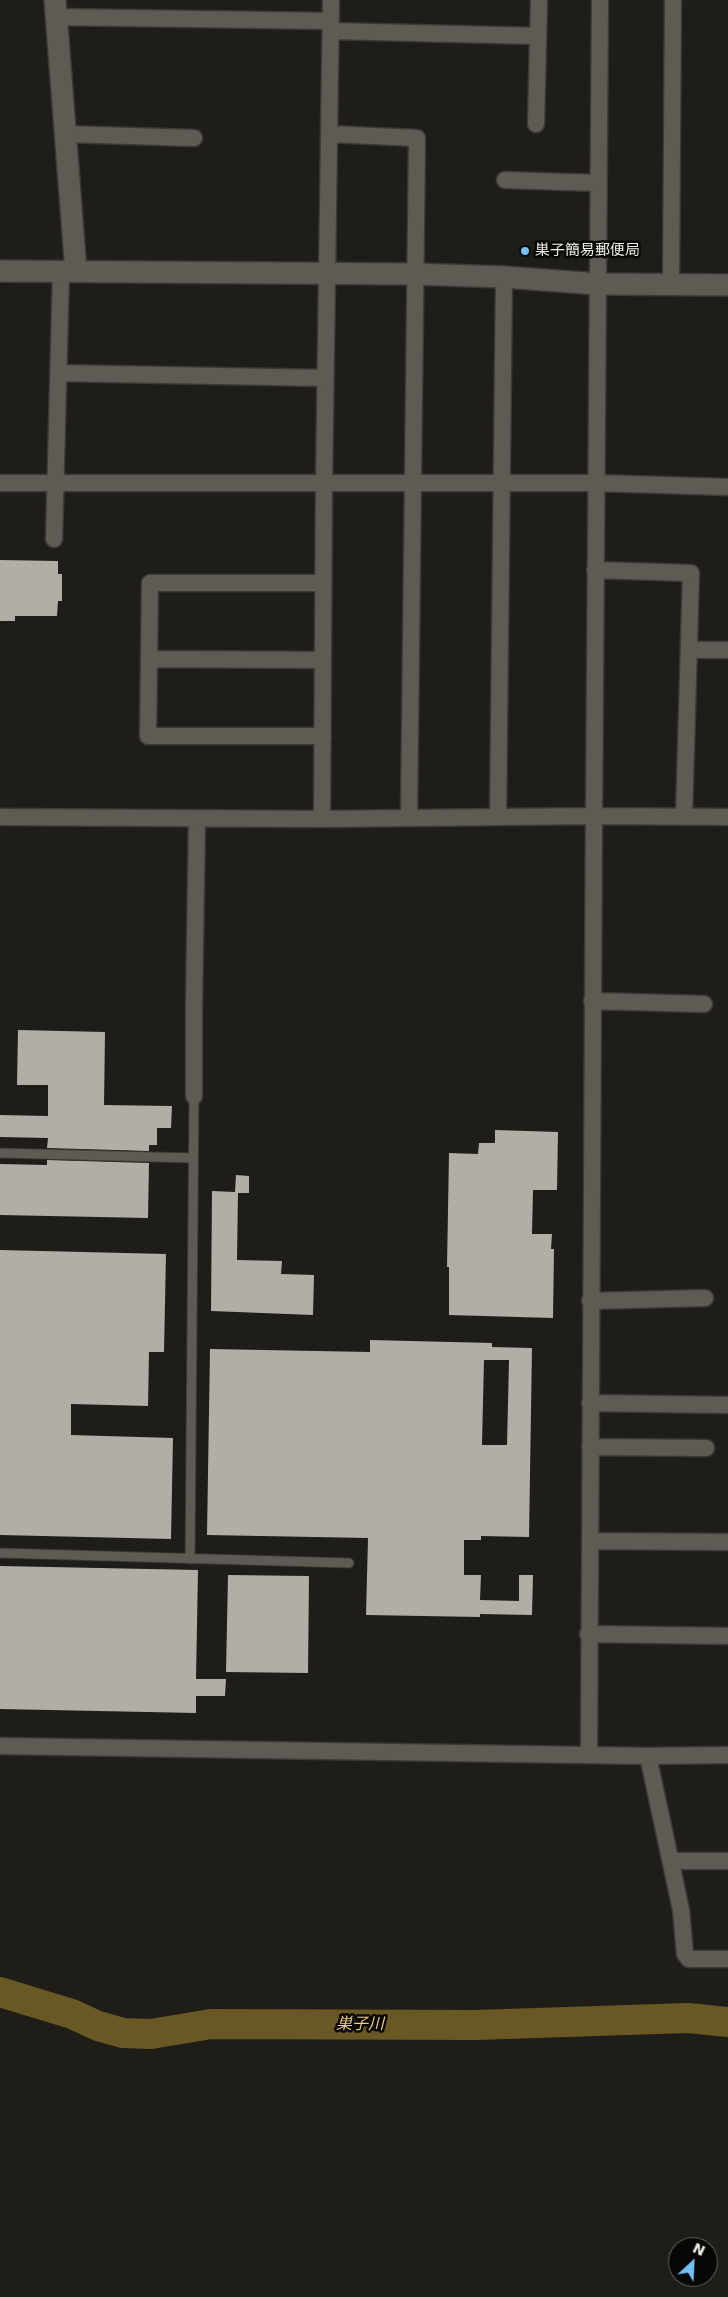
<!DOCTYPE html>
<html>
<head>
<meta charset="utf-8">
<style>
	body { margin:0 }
	#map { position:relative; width:728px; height:2297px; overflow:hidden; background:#1f1d18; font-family:"DejaVu Sans",sans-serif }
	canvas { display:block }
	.north { position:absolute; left:668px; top:2237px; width:50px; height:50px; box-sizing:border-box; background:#080706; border:1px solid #646360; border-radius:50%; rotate:25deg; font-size:14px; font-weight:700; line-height:20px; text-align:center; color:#edece8 }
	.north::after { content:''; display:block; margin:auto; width:18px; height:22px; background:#74c0f6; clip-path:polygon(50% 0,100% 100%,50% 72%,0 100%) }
</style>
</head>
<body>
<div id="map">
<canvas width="728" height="2297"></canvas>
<div class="north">N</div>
</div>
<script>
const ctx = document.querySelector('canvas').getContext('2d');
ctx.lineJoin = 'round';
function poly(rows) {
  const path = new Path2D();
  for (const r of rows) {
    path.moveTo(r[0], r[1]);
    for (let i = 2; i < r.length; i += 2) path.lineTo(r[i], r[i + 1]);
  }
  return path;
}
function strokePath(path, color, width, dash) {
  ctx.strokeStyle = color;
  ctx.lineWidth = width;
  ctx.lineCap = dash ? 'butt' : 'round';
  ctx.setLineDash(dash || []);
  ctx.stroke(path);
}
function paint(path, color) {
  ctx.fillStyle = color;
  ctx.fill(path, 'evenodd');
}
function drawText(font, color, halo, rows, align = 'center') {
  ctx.font = font + ' "DejaVu Sans","Noto Sans JP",sans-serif';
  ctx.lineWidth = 5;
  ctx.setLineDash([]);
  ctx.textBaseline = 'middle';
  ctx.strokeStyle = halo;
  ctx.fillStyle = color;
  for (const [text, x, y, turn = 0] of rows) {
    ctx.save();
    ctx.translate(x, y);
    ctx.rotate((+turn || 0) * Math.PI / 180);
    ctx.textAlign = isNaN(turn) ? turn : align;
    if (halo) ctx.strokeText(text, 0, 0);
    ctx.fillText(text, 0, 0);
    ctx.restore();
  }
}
strokePath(poly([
	[0,1992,72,2014,98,2026,123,2033,151,2034,211,2024,476,2025,688,2018,728,2022]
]), '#6a5824', 30);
paint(poly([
	[0,560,58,561,58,574,62,574,62,601,58,601,57,616,15,616,15,621,0,621],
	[18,1030,105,1032,104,1105,172,1106,171,1128,157,1128,157,1145,149,1145,149,1151,47,1148,48,1138,0,1137,0,1115,48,1116,48,1085,17,1085],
	[495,1130,558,1132,557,1190,533,1190,532,1234,552,1234,551,1249,554,1249,553,1318,449,1315,449,1267,447,1267,449,1153,478,1154,479,1143,495,1143],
	[47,1160,149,1163,148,1218,0,1215,0,1164,47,1165],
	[236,1175,249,1176,249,1193,238,1193,237,1260,282,1261,281,1274,314,1275,313,1315,211,1311,212,1191,235,1192],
	[0,1250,166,1254,164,1352,149,1352,148,1406,71,1404,71,1435,173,1438,171,1539,0,1535],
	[370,1340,492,1343,492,1347,532,1348,529,1537,481,1536,481,1540,464,1540,464,1575,481,1575,480,1600,519,1601,519,1575,533,1575,532,1615,480,1614,480,1617,366,1615,368,1538,207,1535,210,1349,370,1352],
	[484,1360,509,1360,507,1445,482,1445],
	[0,1566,198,1570,196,1679,226,1679,225,1696,196,1696,196,1713,0,1709],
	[228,1575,309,1576,308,1673,226,1672]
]), '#b0aea7');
const service = poly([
	[0,1153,193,1158],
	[0,1553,349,1563],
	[190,1559,194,1096]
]);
const minor = poly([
	[56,17,331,21],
	[331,31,538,36],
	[536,124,539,0],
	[65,134,194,138],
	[330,134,417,138,409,817],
	[505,180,598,183],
	[671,286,673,0],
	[58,373,325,378],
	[0,483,596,483,728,487],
	[54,539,61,272],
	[595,570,691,573,684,816],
	[689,650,728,650],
	[149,659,323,660],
	[323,736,148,736,150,583,323,583],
	[0,817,322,819,594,816,600,0],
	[498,817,504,277],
	[322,819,324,483,331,0],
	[592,1001,704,1004],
	[194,1096,194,1005,197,818],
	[590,1301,705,1298],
	[590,1403,728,1405],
	[590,1447,706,1448],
	[591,1541,728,1542],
	[588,1634,728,1636],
	[0,1746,648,1756,728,1755],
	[589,1754,594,816,728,817],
	[648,1756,681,1910,685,1954,689,1959,728,1959],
	[671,1861,728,1861]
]);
const tertiary = poly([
	[55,0,76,272],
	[0,271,414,274,504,277,598,284,728,285]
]);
strokePath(service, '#3b3936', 11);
strokePath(minor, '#3b3936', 19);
strokePath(tertiary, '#3b3936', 24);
strokePath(service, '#5e5b55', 9);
strokePath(minor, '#5e5b55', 16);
strokePath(tertiary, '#5e5b55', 21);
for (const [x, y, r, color] of [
	[525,251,5,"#74c0f6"]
]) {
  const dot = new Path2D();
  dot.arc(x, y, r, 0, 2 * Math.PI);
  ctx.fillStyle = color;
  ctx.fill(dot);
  strokePath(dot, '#080706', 2);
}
drawText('15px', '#edece8', '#080706', [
	["巣子簡易郵便局",535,251]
], 'left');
drawText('italic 16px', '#eace7e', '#080706', [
	["巣子川",360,2025]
]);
</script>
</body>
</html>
